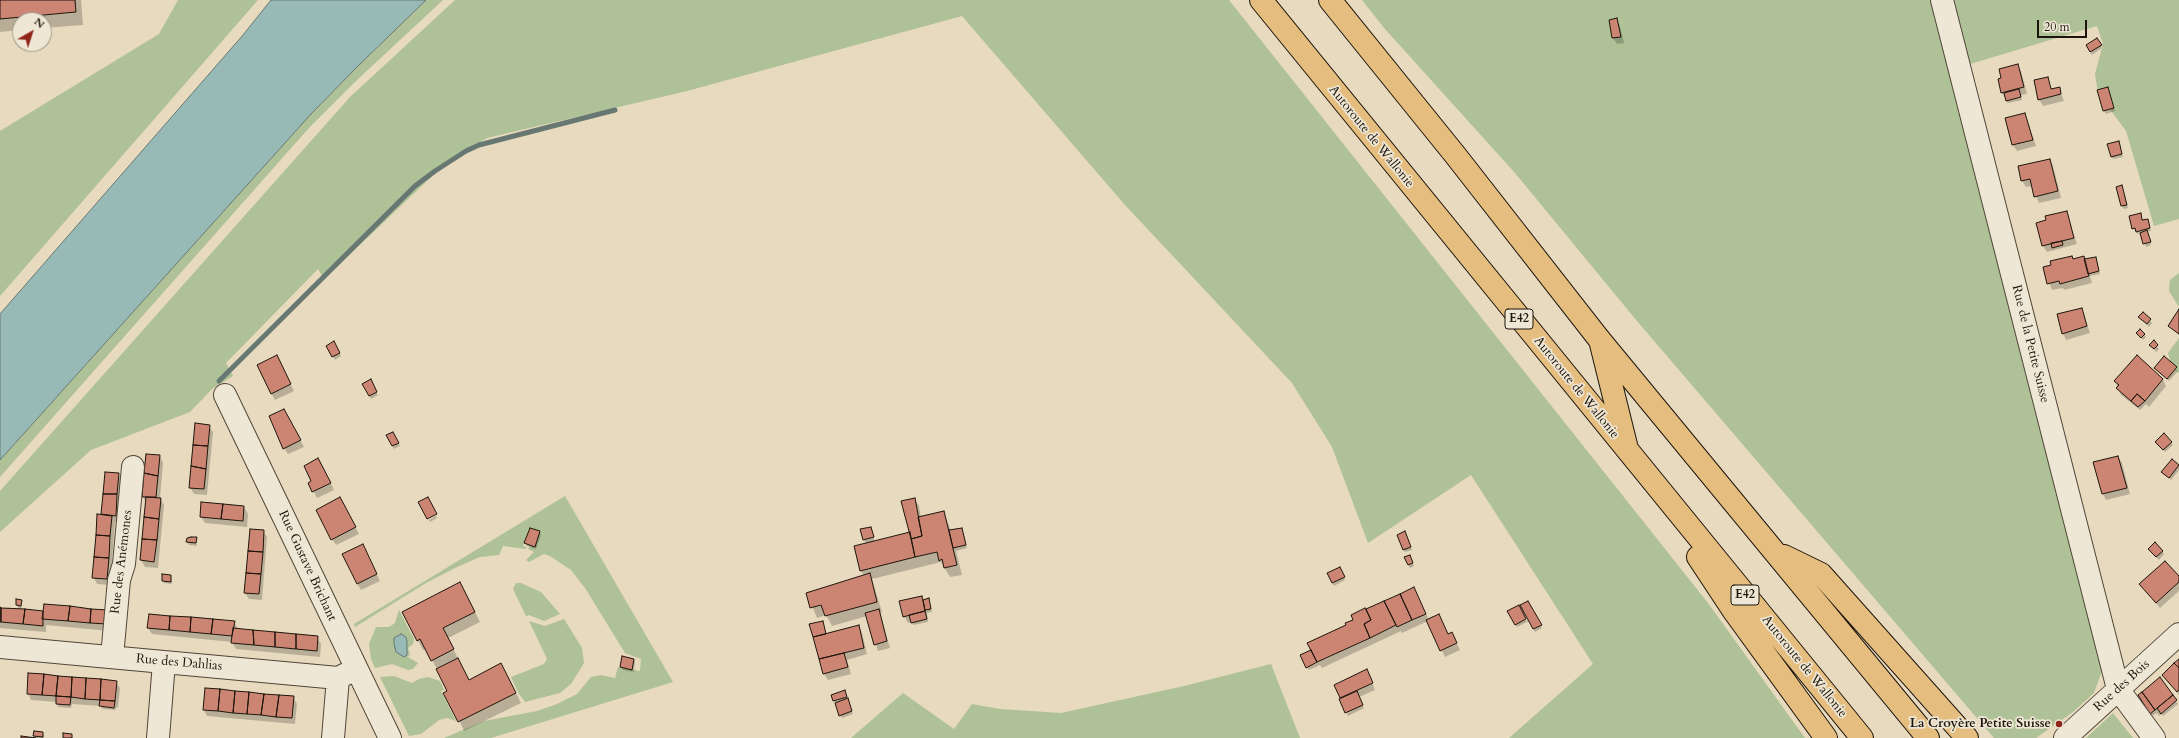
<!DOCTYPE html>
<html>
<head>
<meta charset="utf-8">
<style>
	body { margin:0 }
	#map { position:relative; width:2179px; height:738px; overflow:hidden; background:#e7dabe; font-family:Cardo,serif }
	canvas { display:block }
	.north { position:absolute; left:12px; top:12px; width:40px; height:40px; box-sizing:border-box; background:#efe7d5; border:1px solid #9b9385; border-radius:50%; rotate:39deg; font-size:11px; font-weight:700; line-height:16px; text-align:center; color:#1d150c }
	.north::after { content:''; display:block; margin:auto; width:14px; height:18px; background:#8f2418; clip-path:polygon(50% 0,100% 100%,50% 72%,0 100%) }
	.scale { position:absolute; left:2037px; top:20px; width:50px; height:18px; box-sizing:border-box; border:2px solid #1d150c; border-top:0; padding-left:5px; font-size:12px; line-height:14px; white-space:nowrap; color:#1d150c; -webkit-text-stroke:3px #efe7d5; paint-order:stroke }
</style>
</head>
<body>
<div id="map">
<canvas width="2179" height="738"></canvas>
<div class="north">N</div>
<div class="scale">20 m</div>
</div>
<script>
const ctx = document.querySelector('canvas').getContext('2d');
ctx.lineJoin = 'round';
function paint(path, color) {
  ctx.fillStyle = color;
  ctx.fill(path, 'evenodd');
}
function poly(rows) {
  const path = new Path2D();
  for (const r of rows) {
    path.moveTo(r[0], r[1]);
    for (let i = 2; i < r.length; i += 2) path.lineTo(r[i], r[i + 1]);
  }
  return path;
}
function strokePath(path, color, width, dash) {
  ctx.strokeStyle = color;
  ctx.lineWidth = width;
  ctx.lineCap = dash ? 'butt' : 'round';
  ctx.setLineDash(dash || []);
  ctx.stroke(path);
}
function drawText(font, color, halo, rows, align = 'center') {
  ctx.font = font + ' Cardo,serif';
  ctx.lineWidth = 3.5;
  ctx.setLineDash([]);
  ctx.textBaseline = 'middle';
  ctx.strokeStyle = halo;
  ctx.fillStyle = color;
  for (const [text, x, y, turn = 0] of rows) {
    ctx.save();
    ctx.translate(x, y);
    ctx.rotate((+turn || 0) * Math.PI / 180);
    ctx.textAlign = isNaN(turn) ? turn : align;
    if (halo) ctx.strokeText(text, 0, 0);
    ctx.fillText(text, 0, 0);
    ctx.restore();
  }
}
paint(poly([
	[178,0,258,0,0,296,0,131,159,34],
	[426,0,443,0,356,81,308,129,0,477,0,460,311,114,357,67],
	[455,0,1229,0,1708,603,1805,738,1509,738,1593,664,1471,475,1368,543,1332,447,1292,383,1125,205,962,16,687,91,487,138,446,163,324,279,318,269,226,363,233,376,212,389,190,412,91,450,0,532,0,491,350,97],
	[1362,0,2179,0,2179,219,2154,226,2126,131,2098,93,2095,74,2103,44,2097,26,1960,67,2104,665,2094,693,2073,712,2036,738,1994,738,1637,321,1515,173,1385,29],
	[2179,273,2179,307,2169,291,2170,280],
	[2179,338,2179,373,2172,368,2168,353],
	[565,496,673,682,491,738,444,738,484,721,537,711,557,704,577,694,591,677,601,675,615,678,618,667,640,671,641,659,625,653,585,588,571,570,550,556,544,554,529,562,526,560,534,552,528,549,531,545,535,546,540,532,530,528,523,546,526,547,526,549,503,546,499,555,480,557,457,567,426,583,355,627,354,624],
	[516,583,521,583,541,592,560,614,544,621,529,615,526,616,513,589],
	[399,610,414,639,413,644,408,648,410,654,408,657,418,663,413,669,408,670,392,664,375,668,371,659,369,644,376,627,389,627,395,623],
	[564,619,582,648,584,663,571,684,560,693,525,702,519,694,511,677,544,664,547,659,529,621,545,626],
	[1271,664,1300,738,851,738,903,693,954,729,972,704,1000,709,1061,713,1184,686],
	[394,676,412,683,419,679,428,677,440,681,444,690,441,691,456,721,447,718,439,720,421,734,409,736,380,677],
	[2113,713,2133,738,2086,738]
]), '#afc196');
const water = poly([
	[271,0,426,0,357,67,311,114,0,460,0,314,243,35,271,0],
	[401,634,406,637,407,642,407,655,404,657,396,652,394,644,394,638,401,634]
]);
paint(water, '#98bab7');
strokePath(water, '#677873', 1);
paint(poly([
	[0,0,81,0,83,25,44,28,44,20,20,20,20,30,0,32],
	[1616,19,1620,26,1624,43,1617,44,1613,38,1610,21],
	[2097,39,2102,48,2092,55,2087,45],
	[2017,65,2021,71,2027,94,2021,95,2022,100,2008,103,2002,93,1999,80],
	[2047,78,2052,90,2059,88,2064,101,2043,106,2039,99],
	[2108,88,2115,111,2106,114,2104,111],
	[2025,114,2036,146,2017,151,2013,145,2006,118],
	[2119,142,2123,157,2113,159,2112,156],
	[2050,160,2053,166,2061,198,2039,203,2032,186,2026,187,2022,181],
	[2117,188,2123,189,2128,208,2124,209,2122,206],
	[2066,212,2077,244,2047,252,2043,246],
	[2140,215,2143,221,2149,223,2151,231,2147,232,2151,245,2146,247,2141,233,2138,234,2133,228],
	[2072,257,2074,260,2097,261,2100,274,2090,276,2092,283,2064,290,2063,288,2052,290,2044,267],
	[2082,309,2090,333,2066,340,2063,333],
	[2179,311,2179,335,2169,326],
	[2143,313,2152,323,2149,327,2140,317],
	[2137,333,2144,334,2146,337,2143,340],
	[2154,342,2159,349,2156,352,2151,345],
	[334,343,341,356,335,360,327,346],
	[2137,357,2163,380,2166,386,2149,407,2146,404,2140,410,2121,395,2115,381],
	[2164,357,2178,371,2169,381,2156,368],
	[280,363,294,391,275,400,271,393],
	[370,380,378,395,371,399,363,384],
	[284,410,304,447,288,454,284,448],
	[209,426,213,432,207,495,194,494,190,487],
	[393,433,400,446,394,449,388,436],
	[2171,443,2173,445,2165,452,2158,445],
	[160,456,163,463,160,498,164,505,158,568,145,567,141,560,146,503,143,496],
	[2118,457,2122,463,2130,494,2106,500,2103,494],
	[319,459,334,490,317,498,309,483,313,482,305,466],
	[2172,460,2179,466,2179,470,2171,480,2163,472],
	[105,473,118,474,122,480,119,522,115,522,110,585,97,584,94,578,102,516],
	[915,499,919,506,921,518,944,513,951,531,963,532,967,548,956,551,962,575,950,577,941,562,872,579,882,612,880,613,890,648,878,651,867,616,832,626,826,615,817,618,807,593,864,576,861,571,866,544,864,540,872,531,875,542,911,533],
	[344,505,359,534,336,545,332,539],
	[244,507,248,514,247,527,205,523,201,517],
	[436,516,437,518,430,522,429,520],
	[263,531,267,537,262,600,249,599,245,593],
	[540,532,541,535,536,549,527,546,525,543],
	[1406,536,1412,550,1405,552,1404,550],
	[196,538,197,546,189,545,187,542],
	[2162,551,2164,554,2159,560,2151,552],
	[366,552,380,581,361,590,357,583],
	[1405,558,1411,559,1414,566,1410,568],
	[1339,568,1345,580,1334,586,1328,574],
	[171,576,172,584,164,583,163,580],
	[2179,578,2179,591,2160,608,2140,584],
	[1414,589,1429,620,1439,615,1448,635,1455,640,1460,650,1445,657,1428,621,1402,633,1401,631,1322,668,1320,665,1309,670,1307,667,1311,651,1354,620,1352,616],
	[466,594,480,622,448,638,469,681,507,675,521,703,464,731,437,669,426,649,423,650,403,612],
	[921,597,923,600,929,599,932,612,927,613,928,622,913,625,912,622,908,623,904,616],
	[21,600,22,610,44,612,107,611,110,631,46,625,46,632,0,628,0,608,19,610,17,605],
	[1528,602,1542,628,1535,632,1529,621,1517,627,1509,611,1518,606,1526,621,1528,620,1521,606],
	[234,622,238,629,317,637,321,644,320,657,236,649,232,642,152,634,148,628],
	[823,622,826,635,858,626,862,633,867,654,847,660,851,674,828,680,824,674,811,625],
	[634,660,635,662,634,672,623,670,621,667],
	[2179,660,2179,695,2163,675],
	[1370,677,1375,690,1359,697,1364,708,1348,716,1336,685],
	[116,682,120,688,118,708,116,707,116,710,102,709,101,706,72,704,71,708,58,707,57,702,31,700,28,693],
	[846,695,853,714,842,718,834,701],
	[2172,695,2178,704,2163,716,2162,714,2159,716,2157,713,2152,716,2139,696],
	[293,697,297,704,295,724,207,716,204,710],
	[35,732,43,733,44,738,35,738]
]), '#0003');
strokePath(poly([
	[219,381,415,186,435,171,466,151,479,145,615,110]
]), '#677873', 5);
const building = poly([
	[0,0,75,0,76,12,0,19,0,0],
	[1617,18,1621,37,1612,38,1609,20,1617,18],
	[2097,38,2102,45,2090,52,2086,45,2097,38],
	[2018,64,2024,87,2001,93,1998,79,2001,78,1999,69,2018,64],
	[2048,77,2051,89,2060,87,2061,94,2038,100,2034,80,2048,77],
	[2108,87,2114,108,2103,111,2097,90,2108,87],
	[2019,89,2021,97,2006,101,2004,93,2019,89],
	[2025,113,2033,140,2012,145,2005,118,2025,113],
	[2119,141,2122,154,2111,157,2107,144,2119,141],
	[2050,159,2058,191,2034,197,2030,179,2021,181,2018,166,2050,159],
	[2122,185,2127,205,2121,206,2116,187,2122,185],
	[2067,211,2074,238,2042,246,2036,223,2046,220,2045,216,2067,211],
	[2141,213,2142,220,2148,219,2150,228,2136,232,2135,228,2132,229,2129,216,2141,213],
	[2147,230,2151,242,2143,244,2140,233,2147,230],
	[2062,241,2063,245,2052,248,2051,243,2062,241],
	[2072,256,2073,259,2084,256,2089,276,2060,284,2059,281,2047,284,2043,267,2051,265,2050,261,2072,256],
	[2096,257,2099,271,2088,274,2084,259,2096,257],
	[2082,308,2087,326,2062,334,2057,314,2082,308],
	[2179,309,2179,334,2168,326,2179,309],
	[2143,312,2151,319,2147,324,2138,317,2143,312],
	[2140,329,2145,334,2141,338,2136,333,2140,329],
	[2154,340,2158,345,2154,349,2149,345,2154,340],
	[334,341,340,353,332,357,326,346,334,341],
	[277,355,291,384,271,394,257,365,277,355],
	[2137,355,2163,379,2145,401,2137,394,2131,401,2116,388,2119,385,2114,381,2137,355],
	[2164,356,2177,367,2167,379,2154,368,2164,356],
	[371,379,377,392,369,396,362,384,371,379],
	[2137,394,2145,401,2138,407,2131,401,2137,394],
	[284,409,301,440,283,449,269,416,284,409],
	[195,423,210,425,208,446,193,445,195,423],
	[393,432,399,443,392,446,386,435,393,432],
	[2164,433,2172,442,2163,450,2155,442,2164,433],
	[193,445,208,446,206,469,191,466,193,445],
	[146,454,160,455,158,476,144,473,146,454],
	[2118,456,2127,488,2102,494,2093,462,2118,456],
	[318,458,331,483,312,492,308,483,311,481,304,466,318,458],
	[2172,459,2179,465,2169,478,2161,472,2172,459],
	[191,466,206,469,204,489,189,488,191,466],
	[105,472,119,473,117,494,103,494,105,472],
	[144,473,158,476,156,497,142,497,144,473],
	[103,494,117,494,116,516,101,514,103,494],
	[146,497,161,498,159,519,144,517,146,497],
	[340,497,356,527,331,540,316,510,340,497],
	[428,497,437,514,427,519,418,502,428,497],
	[915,498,922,536,911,539,901,501,915,498],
	[201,502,223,504,221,519,200,517,201,502],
	[223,504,244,506,243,521,221,519,223,504],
	[944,511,957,565,944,568,942,559,939,561,937,552,915,557,911,539,922,536,918,517,944,511],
	[97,514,112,516,110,536,96,535,97,514],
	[144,517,159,519,157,540,142,539,144,517],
	[871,527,874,537,863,540,860,529,871,527],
	[530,528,540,531,535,547,524,543,530,528],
	[962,528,966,545,953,548,949,530,962,528],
	[250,529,264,530,263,552,248,551,250,529],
	[1405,531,1411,547,1403,550,1397,535,1405,531],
	[910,532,915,557,860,571,854,546,910,532],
	[96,535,110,536,109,558,94,557,96,535],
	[191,537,197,537,196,543,186,542,187,538,191,537],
	[142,539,157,540,154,562,140,560,142,539],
	[2155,542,2163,551,2156,557,2148,549,2155,542],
	[363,544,377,574,357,584,342,554,363,544],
	[248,551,263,552,261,574,246,573,248,551],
	[1410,555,1413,563,1408,565,1404,557,1410,555],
	[94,557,109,558,107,579,92,578,94,557],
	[2165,561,2179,576,2179,582,2156,603,2139,584,2165,561],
	[1340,567,1345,577,1332,583,1327,573,1340,567],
	[246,573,261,574,259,594,244,593,246,573],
	[870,573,877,602,825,616,821,605,810,608,806,593,870,573],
	[162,574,171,575,171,582,162,581,162,574],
	[460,582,475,612,443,628,454,649,431,661,420,639,417,641,402,612,460,582],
	[1414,587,1426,614,1412,620,1400,594,1414,587],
	[1400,594,1412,620,1397,627,1384,601,1400,594],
	[922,596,925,611,903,617,899,601,922,596],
	[929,598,931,609,925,610,923,600,929,598],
	[16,599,22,600,21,606,16,605,16,599],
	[1384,601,1396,625,1370,638,1364,624,1371,620,1366,609,1384,601],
	[1528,601,1542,625,1533,629,1520,605,1528,601],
	[44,604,70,606,68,621,42,619,44,604],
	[1519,605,1526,619,1515,625,1507,611,1519,605],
	[70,606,91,609,90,623,68,621,70,606],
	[0,607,1,608,1,622,0,622,0,607],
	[1,608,25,609,23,624,1,622,1,608],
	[1365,608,1371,620,1364,624,1370,638,1317,662,1307,643,1346,625,1345,623,1353,620,1351,615,1365,608],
	[25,609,43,611,43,626,23,624,25,609],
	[91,609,108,610,107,624,90,623,91,609],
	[879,609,887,641,874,645,865,613,879,609],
	[925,611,927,619,911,623,909,615,925,611],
	[149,614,170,616,169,630,147,628,149,614],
	[1439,614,1448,634,1452,632,1457,643,1440,651,1426,620,1439,614],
	[170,616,191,617,190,632,169,630,170,616],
	[191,617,213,619,211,634,190,632,191,617],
	[213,619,235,621,232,636,211,634,213,619],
	[823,621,826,634,813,637,809,624,823,621],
	[859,625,864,648,819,659,813,637,859,625],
	[233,628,253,630,254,645,231,643,233,628],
	[253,630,275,632,275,647,254,645,253,630],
	[275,632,296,634,296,649,275,647,275,632],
	[296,634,318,636,317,651,296,649,296,634],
	[1311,650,1317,662,1306,668,1300,655,1311,650],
	[844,653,848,667,823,674,819,659,844,653],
	[622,656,634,659,632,670,620,667,622,656],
	[458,658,469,680,501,663,516,693,458,722,443,693,447,691,436,669,458,658],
	[2179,659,2179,668,2174,663,2179,659],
	[2174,663,2179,668,2179,690,2177,692,2162,675,2174,663],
	[1367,669,1373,683,1340,698,1334,685,1367,669],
	[28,673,44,674,42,695,27,694,28,673],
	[44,674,58,676,56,696,42,695,44,674],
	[58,676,72,677,71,697,56,696,58,676],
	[72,677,86,678,85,699,71,697,72,677],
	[2160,677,2173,695,2155,710,2142,692,2160,677],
	[86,678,101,679,100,700,85,699,86,678],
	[101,679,117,681,115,701,100,700,101,679],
	[205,688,220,689,218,711,203,710,205,688],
	[220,689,235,691,233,713,218,711,220,689],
	[845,690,847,697,833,701,831,695,845,690],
	[235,691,249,692,247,714,233,713,235,691],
	[1357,691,1363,705,1345,713,1339,699,1357,691],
	[249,692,264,694,261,715,247,714,249,692],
	[2142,692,2155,710,2150,714,2138,695,2142,692],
	[264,694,279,695,276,717,261,715,264,694],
	[279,695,294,696,292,718,276,717,279,695],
	[2173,695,2177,700,2161,714,2157,708,2173,695],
	[56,696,71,697,70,705,56,704,56,696],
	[848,698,852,711,839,716,835,703,848,698],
	[100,700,115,701,114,708,99,706,100,700],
	[34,731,43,732,43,737,33,736,34,731],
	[63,733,72,734,72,738,63,738,63,733],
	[21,736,36,738,21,738,21,736]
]);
paint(building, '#cd8573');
strokePath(building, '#1d150c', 1);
const minor = poly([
	[1942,0,2118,689,2154,738],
	[225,395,390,738],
	[0,647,338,678,356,669],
	[112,657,119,580,124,564,133,467],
	[158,738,164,662],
	[333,738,338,678],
	[2065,738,2179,634]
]);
const highway = poly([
	[1261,0,1862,738],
	[1330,0,1456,156,1599,339,1928,738],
	[1601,344,1626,445],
	[1784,556,1821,574,1967,738],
	[1698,557,1733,610,1826,738]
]);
strokePath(minor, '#504638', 24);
strokePath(highway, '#1d150c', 24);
strokePath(minor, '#efe7d5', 22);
strokePath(highway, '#e4bd7f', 22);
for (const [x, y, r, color] of [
	[2059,724,4,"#8f2418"]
]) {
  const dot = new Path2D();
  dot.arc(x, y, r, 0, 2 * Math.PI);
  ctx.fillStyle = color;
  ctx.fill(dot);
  strokePath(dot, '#efe7d5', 1.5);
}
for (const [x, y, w] of [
	[1519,319,28],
	[1745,595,28]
]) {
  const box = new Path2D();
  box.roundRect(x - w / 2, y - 10, w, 20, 3);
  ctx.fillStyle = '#efe7d5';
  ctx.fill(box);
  strokePath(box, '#1d150c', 1);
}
drawText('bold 12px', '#1d150c', null, [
	["E42",1519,319],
	["E42",1745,595]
]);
drawText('13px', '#1d150c', '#efe7d5', [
	["Autoroute de Wallonie",1371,137,51],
	["Rue de la Petite Suisse",2030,344,76],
	["Autoroute de Wallonie",1576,388,51],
	["Rue des Anémones",122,562,-83],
	["Rue Gustave Brichant",307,566,65],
	["Rue des Dahlias",179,663,5],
	["Autoroute de Wallonie",1804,667,51],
	["Rue des Bois",2122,686,-42]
]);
drawText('bold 13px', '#1d150c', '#efe7d5', [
	["La Croyère Petite Suisse",2051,724]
], 'right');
</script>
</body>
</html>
